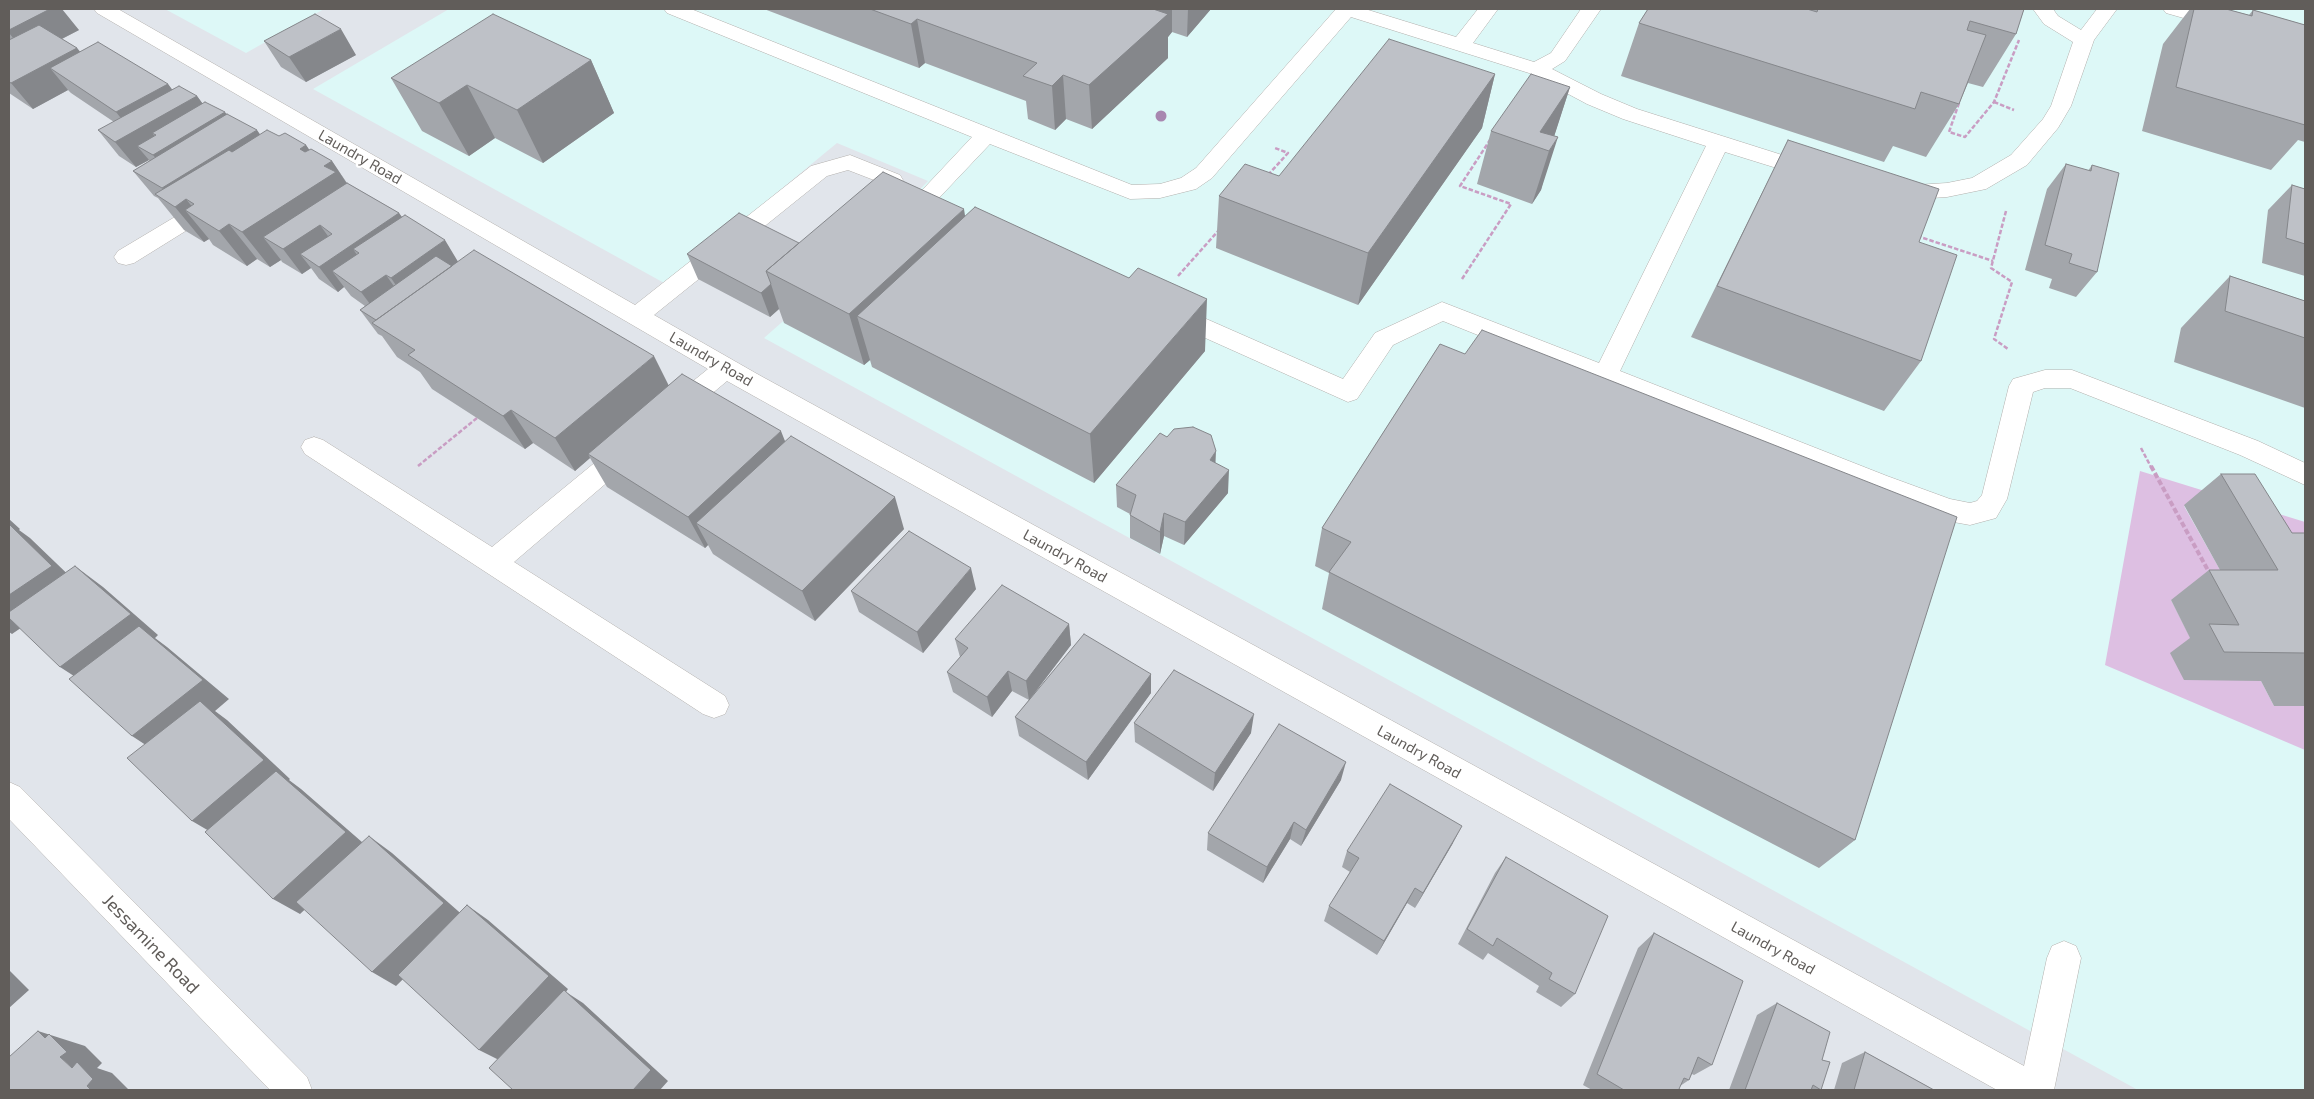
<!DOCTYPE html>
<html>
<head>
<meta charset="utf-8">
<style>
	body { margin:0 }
	#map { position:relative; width:2314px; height:1099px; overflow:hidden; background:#e1e5eb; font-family:"Exo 2",sans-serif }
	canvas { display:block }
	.frame { position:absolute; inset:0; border:10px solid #615d5a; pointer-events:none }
</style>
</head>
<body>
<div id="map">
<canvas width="2314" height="1099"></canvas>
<div class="frame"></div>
</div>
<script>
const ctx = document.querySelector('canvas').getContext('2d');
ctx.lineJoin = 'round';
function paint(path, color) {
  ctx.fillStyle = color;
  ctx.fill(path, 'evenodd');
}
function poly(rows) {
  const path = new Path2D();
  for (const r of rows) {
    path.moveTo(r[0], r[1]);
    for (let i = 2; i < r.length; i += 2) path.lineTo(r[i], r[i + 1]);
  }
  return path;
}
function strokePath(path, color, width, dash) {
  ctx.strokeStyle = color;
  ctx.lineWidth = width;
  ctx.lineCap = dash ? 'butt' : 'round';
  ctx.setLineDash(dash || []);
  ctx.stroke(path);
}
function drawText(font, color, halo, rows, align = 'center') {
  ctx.font = font + ' "Exo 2",sans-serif';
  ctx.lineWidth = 4.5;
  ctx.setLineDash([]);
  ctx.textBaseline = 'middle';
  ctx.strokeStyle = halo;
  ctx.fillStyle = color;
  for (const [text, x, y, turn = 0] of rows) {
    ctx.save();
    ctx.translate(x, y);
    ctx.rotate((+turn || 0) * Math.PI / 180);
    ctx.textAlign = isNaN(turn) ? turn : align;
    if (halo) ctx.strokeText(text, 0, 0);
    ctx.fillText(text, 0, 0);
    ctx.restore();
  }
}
paint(poly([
	[165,9,324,9,246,53],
	[449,9,2305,9,2305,1090,2138,1090,764,338,849,263,928,181,837,143,666,284,313,89]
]), '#ddf8f7');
paint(poly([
	[2140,471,2305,522,2305,564,2184,506,2237,600,2171,600,2198,653,2261,681,2274,706,2305,706,2305,750,2105,665]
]), '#ddbfe2');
const minor = poly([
	[94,9,118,9,635,305,811,166,850,155,900,175,903,180,900,185,892,187,848,170,827,176,654,315,759,375,2024,1066,2047,958,2052,946,2064,941,2076,946,2081,958,2054,1090,1997,1090,727,381,684,417,675,420,666,417,662,410,666,403,708,369,97,13,94,9],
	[664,9,691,9,1132,185,1160,184,1181,178,1196,168,1336,9,1365,9,1456,37,1478,9,1498,9,1473,43,1534,62,1551,53,1581,9,1601,9,1565,61,1552,69,1601,94,1637,109,1820,167,1823,172,1820,177,1812,179,1725,152,1620,371,1887,476,1950,499,1970,503,1977,501,1982,495,2009,386,2013,379,2045,370,2072,370,2258,441,2305,463,2305,485,2240,455,2070,388,2045,388,2033,392,2007,499,1996,518,1970,525,1948,521,1869,492,1443,321,1393,345,1357,399,1348,402,1163,319,1159,313,1163,307,1171,304,1179,307,1343,379,1375,333,1442,302,1599,363,1706,146,1623,119,1587,104,1529,73,1351,17,1212,178,1196,189,1160,198,1130,199,990,144,938,199,955,207,958,212,955,217,947,220,915,206,912,201,972,137,667,13,664,9],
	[2033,9,2053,9,2058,16,2081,30,2097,9,2117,9,2094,40,2071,106,2058,128,2027,165,1986,189,1947,197,1900,200,1892,198,1889,193,1892,188,1900,186,1947,183,1972,178,2011,155,2043,119,2051,106,2073,42,2044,24,2033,9],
	[2163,9,2194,9,2229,19,2232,23,2229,27,2222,29,2166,13,2163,9],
	[213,196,221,199,224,204,221,209,134,263,126,265,118,263,114,257,118,251,205,199,213,196],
	[314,437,323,440,492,547,620,442,629,439,638,442,642,449,638,456,514,562,725,696,729,705,725,714,714,718,703,714,305,454,301,447,305,440,314,437],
	[9,782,20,787,307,1077,312,1090,270,1090,9,819,9,782]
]);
strokePath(minor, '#b3b0ad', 1);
strokePath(poly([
	[1994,102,2014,110],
	[1959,103,1949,132,1965,137,1994,102,2019,40],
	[1268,175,1288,153,1275,148],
	[2006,211,1991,268,2012,282,1994,339,2008,349],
	[1917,236,1993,261],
	[1178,276,1219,230],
	[1462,279,1511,204,1460,186,1490,140],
	[2141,448,2151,467],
	[418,466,477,418]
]), '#c99dc3', 2.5, [4.5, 2]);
strokePath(poly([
	[2151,466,2210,574]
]), '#c99dc3', 4, [5.5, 2.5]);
paint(minor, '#fff');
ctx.fillStyle = '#a887b0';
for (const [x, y] of [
	[1161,116]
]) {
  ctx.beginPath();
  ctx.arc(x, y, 5.5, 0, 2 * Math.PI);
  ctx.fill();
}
paint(poly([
	[9,9,79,30,62,39,77,48,80,52,168,84,172,90,197,96,202,103,226,114,260,135,279,136,306,145,309,150,332,161,347,183,399,213,402,217,458,262,668,385,785,441,904,529,815,621,713,554,708,545,705,548,607,487,590,458,575,471,533,443,525,449,432,389,420,372,397,357,382,336,378,334,360,310,365,306,351,296,344,287,338,292,319,279,311,268,302,274,282,262,281,260,270,267,257,259,247,266,213,245,209,239,204,242,184,230,158,198,154,196,133,171,149,161,149,160,136,167,119,156,98,130,114,122,71,93,68,90,33,109,9,93],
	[764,9,1211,9,1187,37,1172,32,1168,37,1168,58,1092,129,1066,119,1055,130,1028,119,1026,101,925,63,919,68],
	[1648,9,2024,9,2016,34,1983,87,1968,83,1959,104,1926,157,1893,146,1884,162,1621,76,1639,23],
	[2190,9,2226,9,2249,15,2253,10,2305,25,2305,142,2298,140,2271,170,2142,131,2163,44],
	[264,41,356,55,306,82,281,67],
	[591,60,614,113,543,163,495,138,469,156,422,131,391,78],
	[1495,74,1482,128,1358,305,1216,248,1219,196,1279,176],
	[1570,87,1554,136,1541,190,1532,204,1477,184,1491,131],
	[1788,140,1919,242,1921,361,1884,411,1691,337],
	[2066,164,2088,171,2092,165,2097,272,2076,297,2049,288,2052,279,2025,270,2047,189],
	[2292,185,2305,189,2305,276,2262,263,2268,210],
	[965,217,1205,351,1094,483,872,367,870,360,864,365,784,323,779,309,770,317,698,279,687,254,799,243],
	[2230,276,2305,301,2305,408,2174,362,2181,328],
	[1440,344,1855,840,1819,868,1322,609,1329,573,1315,566,1322,528],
	[1215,463,1228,493,1184,545,1164,536,1160,554,1130,538,1130,514,1117,507,1116,485],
	[2221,474,2292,533,2305,533,2305,706,2274,706,2261,681,2184,680,2170,653,2190,638,2171,600,2209,570,2220,570,2184,505],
	[976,589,923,653,859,612,851,591],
	[1069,624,1071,645,1037,690,1151,674,1151,693,1088,780,1019,736,1015,717,1029,700,1012,691,992,717,953,692,947,672,960,657,955,639],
	[1134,723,1251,733,1213,791,1135,742],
	[1341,780,1301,846,1290,839,1263,883,1207,850,1208,833],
	[1453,843,1415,908,1407,903,1377,955,1324,921,1329,906,1350,872,1342,867,1347,851],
	[1506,857,1575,994,1561,1007,1536,992,1539,986,1488,953,1483,960,1458,944,1495,873],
	[1654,933,1712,1065,1694,1075,1692,1074,1689,1080,1680,1086,1679,1089,1681,1090,1592,1090,1583,1085,1638,948],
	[1777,1003,1822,1060,1821,1090,1729,1090,1757,1015],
	[1865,1052,1934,1090,1834,1090,1842,1063]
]), '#a3a6ab');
paint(poly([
	[45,9,62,9,79,30,28,56,9,33,9,30],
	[1152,9,1172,9,1172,32,1168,37,1168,58,1092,129,1089,85],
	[1188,9,1211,9,1187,37],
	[917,19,925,63,919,68,911,24],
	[341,29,356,55,306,82,289,57],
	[77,48,98,74,50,68,68,90,33,109,11,83],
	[591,60,614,113,543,163,517,110],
	[1495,74,1482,128,1358,305,1368,253],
	[1063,75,1066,119,1055,130,1052,86],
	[168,84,183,104,197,96,214,119,225,112,244,138,174,180,153,155,137,146,149,160,136,167,115,142,132,132,116,112],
	[152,133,156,135,164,148],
	[467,85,495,138,469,156,439,103],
	[1570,87,1553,140,1540,132],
	[257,130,275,156,194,204,186,199,204,222,185,210,209,239,204,242,175,207,177,206,162,188],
	[1558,137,1541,190,1532,204,1549,151],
	[306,145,328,177,324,166,332,161,355,196,320,225,338,250,300,254,311,268,302,274,283,249,263,237,281,260,270,267,242,232,300,149],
	[964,209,972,261,857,316,870,360,864,365,849,314],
	[399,213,416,238,359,253,353,249,368,271,332,271,344,287,338,292,319,267],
	[229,224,257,259,247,266,219,231],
	[445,240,460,265,408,303,391,278],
	[386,275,403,299,379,316,361,292],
	[771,284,779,309,770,317,761,293],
	[1207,299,1205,351,1094,483,1090,434],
	[654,356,671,390,588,454,590,458,575,471,555,438],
	[511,410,533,443,525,449,503,416],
	[781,431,794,464,696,523,708,545,705,548,688,517],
	[1216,451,1215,474,1210,460],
	[1229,470,1228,493,1184,545,1185,522],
	[895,497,904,529,815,621,802,591],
	[1164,513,1164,536,1160,554,1160,532],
	[9,519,20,529,19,530,30,538,81,587,12,634,9,632],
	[75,566,103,587,158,635,155,638,167,647,229,699,215,711,227,720,290,779,289,780,301,789,370,849,300,914,273,899,221,838,192,821,161,755,132,736,91,687,60,667],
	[971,568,976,589,923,653,917,632],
	[1069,624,1071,645,1029,700,1026,681],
	[1008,671,1012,691,992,717,987,697],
	[1151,674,1151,693,1088,780,1086,762],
	[1254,714,1251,733,1213,791,1215,773],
	[1346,762,1341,780,1301,846,1306,830],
	[1294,822,1290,839,1263,883,1267,867],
	[1462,826,1453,843,1415,908,1423,893],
	[369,836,392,853,466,918,396,986,372,972],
	[1415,888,1407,903,1377,955,1384,941],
	[467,905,488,920,568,989,566,992,583,1003,668,1081,660,1090,633,1090,501,1061,479,1050],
	[9,970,29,990,9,1008],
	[38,1031,85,1046,102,1063,97,1068,112,1073,128,1089,128,1090,91,1090,72,1068,60,1057,45,1038]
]), '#85878b');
const building = poly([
	[9,9,50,9,9,30,9,9],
	[870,9,1153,9,1168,14,1089,85,1063,75,1052,86,1023,76,1037,63,917,19,911,24,870,9],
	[1648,9,1807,9,1817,12,1818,9,2024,9,2016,34,1970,21,1967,30,1986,35,1959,104,1921,92,1915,109,1639,23,1648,9],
	[2194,9,2226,9,2252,16,2253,10,2305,25,2305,125,2176,87,2194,9],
	[315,14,341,29,289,57,264,41,315,14],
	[493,14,591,60,517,110,467,85,439,103,391,78,493,14],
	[39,25,77,48,11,83,9,82,9,40,39,25],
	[1389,39,1495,74,1368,253,1219,196,1245,164,1279,176,1389,39],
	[98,42,168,84,116,112,50,68,98,42],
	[1531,74,1570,87,1540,132,1558,137,1549,151,1491,131,1531,74],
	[179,86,197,96,115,142,98,130,179,86],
	[205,102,225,112,153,155,137,146,156,135,152,133,205,102],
	[227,114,257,130,162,188,133,171,227,114],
	[267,130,279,136,285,133,306,145,300,149,305,152,311,149,332,161,324,166,336,172,242,232,229,224,219,231,185,210,194,204,186,199,175,207,155,194,229,150,232,152,267,130],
	[1788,140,1939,189,1919,242,1957,255,1921,361,1717,286,1788,140],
	[2066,164,2091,171,2092,165,2119,173,2097,272,2069,263,2072,254,2045,245,2066,164],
	[883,172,964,209,849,314,766,271,883,172],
	[347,183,399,213,319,267,300,254,332,234,320,225,283,249,263,237,347,183],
	[2292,185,2305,189,2305,244,2286,238,2292,185],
	[975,207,1129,278,1138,268,1207,299,1090,434,857,316,975,207],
	[739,213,799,243,766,271,771,284,761,293,687,254,739,213],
	[405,215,445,240,391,278,386,275,361,292,332,271,359,253,353,249,405,215],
	[474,250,654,356,555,438,511,410,503,416,408,355,415,350,372,323,474,250],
	[436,256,452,266,376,320,360,310,436,256],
	[2230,276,2305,301,2305,338,2225,311,2230,276],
	[1482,330,1957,517,1855,840,1329,572,1351,542,1322,528,1440,344,1465,354,1482,330],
	[682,374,781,431,688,517,588,454,682,374],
	[1193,427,1211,435,1216,451,1210,460,1229,470,1185,522,1164,513,1160,532,1130,515,1136,495,1116,485,1160,433,1167,437,1174,429,1193,427],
	[791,436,895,497,802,591,696,523,791,436],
	[2221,474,2255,474,2292,533,2305,533,2305,654,2305,653,2224,652,2209,624,2239,625,2209,570,2278,570,2221,474],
	[9,524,52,566,9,595,9,524],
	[909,531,971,568,917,632,851,591,909,531],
	[75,566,131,614,60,667,9,618,9,612,75,566],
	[1002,585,1069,624,1026,681,1008,671,987,697,947,672,968,648,955,639,1002,585],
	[139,626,203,680,132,736,69,679,139,626],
	[1084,634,1151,674,1086,762,1015,717,1084,634],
	[1174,670,1254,714,1215,773,1134,723,1174,670],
	[200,701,264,760,192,821,127,758,200,701],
	[1279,724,1346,762,1306,830,1294,822,1267,867,1208,833,1279,724],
	[276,771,346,832,273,899,205,832,276,771],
	[1390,784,1462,826,1423,893,1415,888,1384,941,1329,906,1359,858,1347,851,1390,784],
	[369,836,444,903,372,972,296,902,369,836],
	[1506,857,1608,916,1575,994,1549,979,1552,973,1497,938,1493,946,1467,929,1506,857],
	[467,905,549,976,479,1050,398,975,467,905],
	[1654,933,1743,981,1712,1065,1698,1057,1689,1080,1684,1078,1679,1089,1681,1090,1624,1090,1597,1074,1654,933],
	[564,990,651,1070,633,1090,513,1090,489,1068,564,990],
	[1777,1003,1830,1032,1822,1060,1830,1062,1821,1090,1813,1085,1811,1090,1745,1090,1777,1003],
	[38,1031,45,1038,49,1034,67,1052,60,1057,72,1068,77,1062,93,1079,87,1086,91,1090,9,1090,9,1057,38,1031],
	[1865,1052,1934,1090,1854,1090,1865,1052]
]);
paint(building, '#bec1c7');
strokePath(building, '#85878b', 1);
drawText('15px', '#615d5a', '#fff', [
	["Laundry Road",360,157,30],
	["Laundry Road",711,359,30],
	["Laundry Road",1065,556,29],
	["Laundry Road",1419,752,29],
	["Laundry Road",1773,948,29]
]);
drawText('18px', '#615d5a', '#fff', [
	["Jessamine Road",151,944,46]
]);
</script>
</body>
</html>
